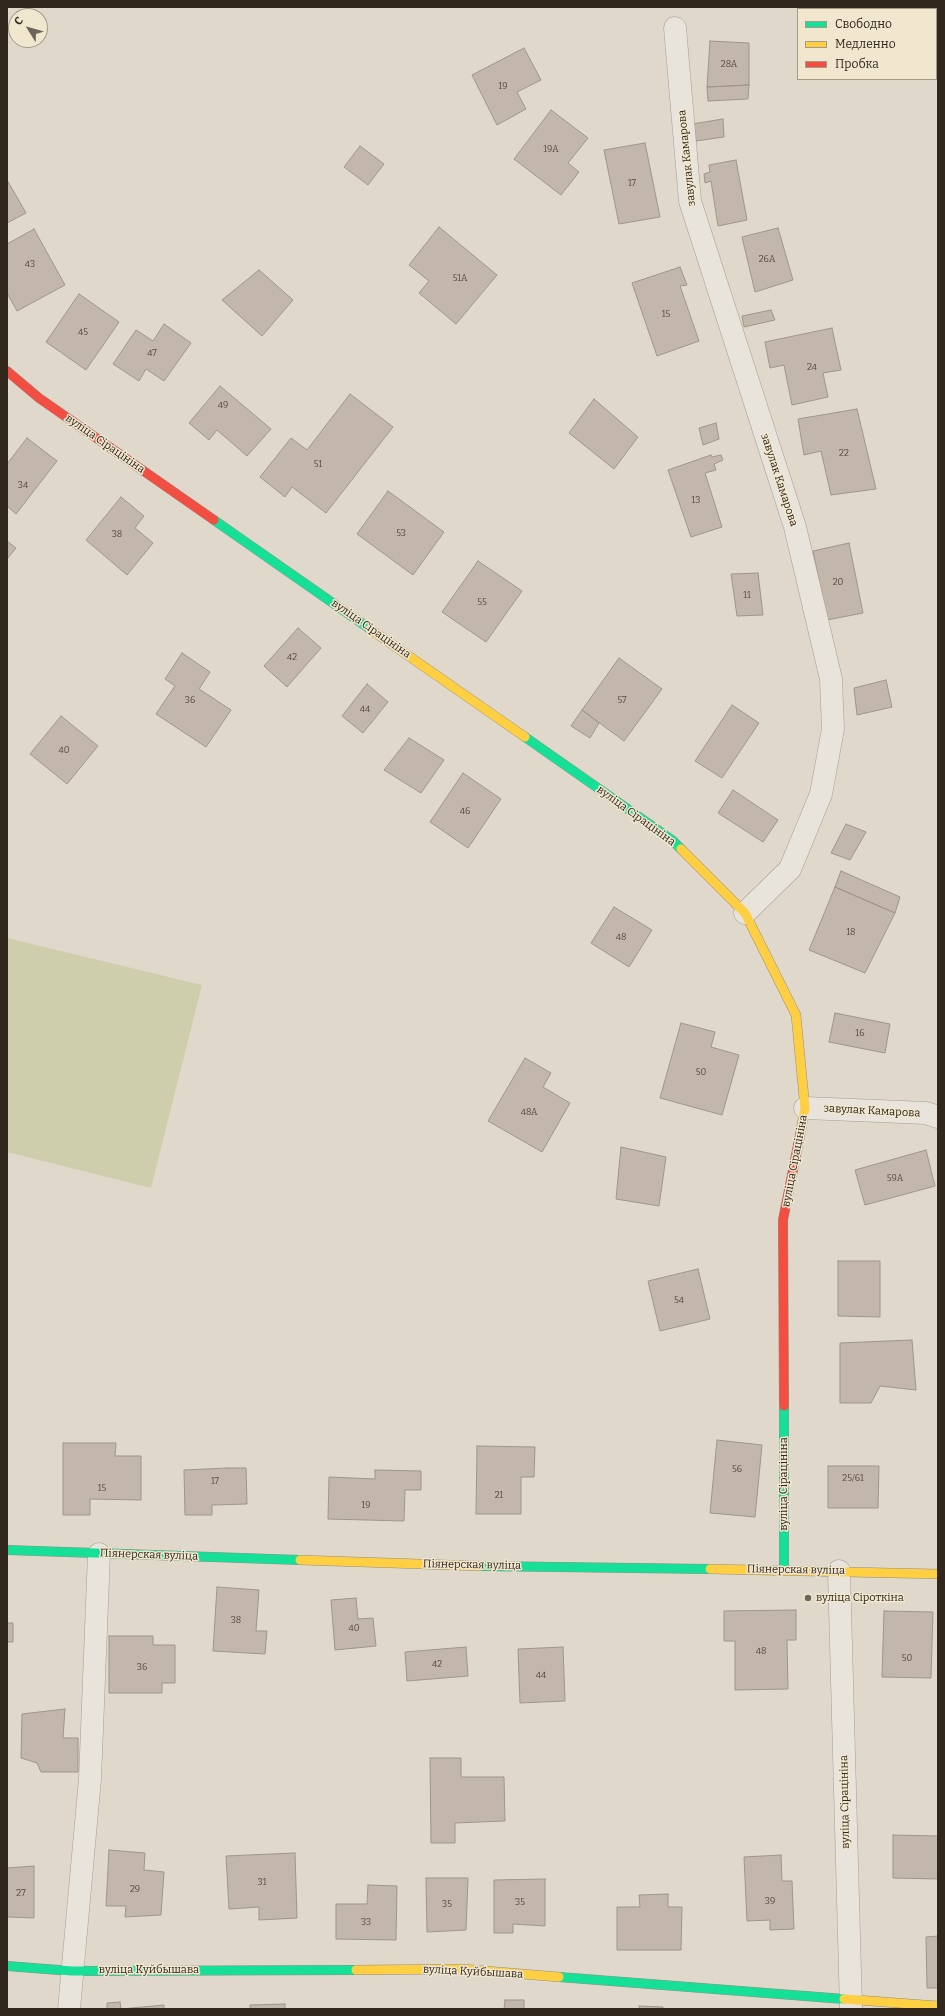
<!DOCTYPE html>
<html>
<head>
<meta charset="utf-8">
<style>
	body { margin:0 }
	#map { position:relative; width:945px; height:2016px; overflow:hidden; background:#e0d8ca; font-family:Bitter,serif }
	canvas { display:block }
	.frame { position:absolute; inset:0; border:8px solid #31271d; pointer-events:none }
	.legend { position:absolute; left:797px; top:8px; width:140px; height:72px; box-sizing:border-box; background:#f1e7cf; border:1px solid #a49a88; margin:0; padding:5px 7px; list-style:none; font-size:12px; color:#31271d }
	.legend li { display:flex; align-items:center; gap:8px; height:20px }
	.legend b { width:20px; border:1px solid #a49a88 }
	.north { position:absolute; left:8px; top:8px; width:40px; height:40px; box-sizing:border-box; background:#f1e7cf; border:1px solid #a49a88; border-radius:50%; rotate:307deg; font-size:11px; font-weight:700; line-height:16px; text-align:center; color:#31271d }
	.north::after { content:''; display:block; margin:auto; width:14px; height:18px; background:#6e655a; clip-path:polygon(50% 0,100% 100%,50% 72%,0 100%) }
</style>
</head>
<body>
<div id="map">
<canvas width="945" height="2016"></canvas>
<div class="frame"></div>
<ul class="legend">
<li><b style="height:5px;background:#16e098"></b>Свободно</li>
<li><b style="height:5px;background:#ffcf43"></b>Медленно</li>
<li><b style="height:5px;background:#f24e42"></b>Пробка</li>
</ul>
<div class="north">С</div>
</div>
<script>
const ctx = document.querySelector('canvas').getContext('2d');
ctx.lineJoin = 'round';
function paint(path, color) {
  ctx.fillStyle = color;
  ctx.fill(path, 'evenodd');
}
function poly(rows) {
  const path = new Path2D();
  for (const r of rows) {
    path.moveTo(r[0], r[1]);
    for (let i = 2; i < r.length; i += 2) path.lineTo(r[i], r[i + 1]);
  }
  return path;
}
function strokePath(path, color, width, dash) {
  ctx.strokeStyle = color;
  ctx.lineWidth = width;
  ctx.lineCap = dash ? 'butt' : 'round';
  ctx.setLineDash(dash || []);
  ctx.stroke(path);
}
function drawText(font, color, halo, rows, align = 'center') {
  ctx.font = font + ' Bitter,serif';
  ctx.lineWidth = 3;
  ctx.setLineDash([]);
  ctx.textBaseline = 'middle';
  ctx.strokeStyle = halo;
  ctx.fillStyle = color;
  for (const [text, x, y, turn = 0] of rows) {
    ctx.save();
    ctx.translate(x, y);
    ctx.rotate((+turn || 0) * Math.PI / 180);
    ctx.textAlign = isNaN(turn) ? turn : align;
    if (halo) ctx.strokeText(text, 0, 0);
    ctx.fillText(text, 0, 0);
    ctx.restore();
  }
}
paint(poly([
	[7,938,202,985,151,1188,7,1152]
]), '#cecead');
const building = poly([
	[889,7,938,7,938,39,936,40,936,9,890,9,889,7],
	[710,41,749,43,749,85,707,87,710,41],
	[524,48,541,80,517,92,526,109,497,125,472,75,524,48],
	[749,85,748,99,708,101,707,87,749,85],
	[551,110,588,138,568,163,579,172,561,195,514,159,551,110],
	[723,119,724,137,696,141,692,124,723,119],
	[645,143,660,217,619,224,604,150,645,143],
	[360,146,384,164,368,185,344,167,360,146],
	[736,160,747,220,718,226,711,181,705,183,704,174,710,172,709,165,736,160],
	[7,180,26,213,7,223,7,180],
	[439,227,497,275,456,324,419,293,429,281,409,265,439,227],
	[778,228,793,280,755,292,742,237,778,228],
	[34,229,65,285,17,311,7,293,7,244,34,229],
	[680,267,687,285,680,286,699,341,657,356,632,283,680,267],
	[259,270,293,300,262,336,222,300,259,270],
	[79,294,119,322,86,370,46,342,79,294],
	[771,310,775,320,744,327,742,316,771,310],
	[164,324,191,343,164,381,146,369,139,381,113,364,136,330,153,341,164,324],
	[832,328,841,370,823,373,828,397,792,405,784,365,770,368,765,342,832,328],
	[220,386,271,429,247,456,217,430,209,440,189,423,220,386],
	[350,394,393,427,326,513,292,487,285,497,260,477,291,438,307,450,350,394],
	[594,399,638,437,614,469,569,433,594,399],
	[857,409,876,489,831,495,821,451,804,455,798,419,857,409],
	[716,423,719,439,703,445,699,428,716,423],
	[27,438,57,461,16,514,7,506,7,464,27,438],
	[711,455,712,457,721,455,723,460,714,464,716,470,705,473,722,527,691,537,668,470,711,455],
	[388,491,444,532,413,575,357,534,388,491],
	[121,497,144,516,135,528,153,543,127,575,86,540,121,497],
	[7,541,16,548,7,559,7,541],
	[849,543,863,613,827,620,813,551,849,543],
	[478,561,522,591,486,642,442,612,478,561],
	[758,573,763,615,737,616,731,574,758,573],
	[298,628,321,648,287,687,264,666,298,628],
	[182,653,210,672,199,689,231,710,206,747,156,714,175,686,165,679,182,653],
	[619,658,662,689,624,741,582,710,619,658],
	[886,680,892,707,857,715,854,688,886,680],
	[367,684,388,702,363,733,342,716,367,684],
	[732,705,759,723,722,778,695,761,732,705],
	[582,710,599,723,590,738,571,726,582,710],
	[61,716,98,746,67,784,30,754,61,716],
	[409,738,444,760,421,793,384,770,409,738],
	[463,773,501,799,468,848,430,822,463,773],
	[733,790,778,820,763,842,718,813,733,790],
	[846,824,866,832,850,860,831,853,846,824],
	[841,871,900,897,895,913,835,887,841,871],
	[835,887,895,913,865,973,809,950,835,887],
	[614,907,652,930,629,967,591,943,614,907],
	[835,1013,890,1024,885,1053,829,1042,835,1013],
	[681,1023,715,1032,711,1047,739,1055,722,1115,660,1098,681,1023],
	[525,1058,551,1073,543,1087,570,1103,542,1152,488,1121,525,1058],
	[621,1147,666,1157,659,1206,616,1199,621,1147],
	[926,1150,935,1186,865,1205,855,1170,926,1150],
	[838,1261,880,1261,880,1317,838,1316,838,1261],
	[698,1269,710,1319,660,1331,648,1281,698,1269],
	[912,1340,916,1390,880,1386,871,1403,840,1403,840,1343,912,1340],
	[717,1440,762,1445,755,1517,710,1513,717,1440],
	[63,1443,116,1443,115,1456,141,1456,141,1500,90,1499,90,1515,63,1515,63,1443],
	[477,1446,535,1447,534,1477,521,1477,521,1514,476,1514,477,1446],
	[828,1466,879,1466,878,1508,828,1508,828,1466],
	[227,1468,246,1468,247,1504,212,1505,212,1515,185,1515,184,1470,227,1468],
	[375,1470,421,1471,421,1490,405,1490,404,1521,328,1519,329,1477,375,1479,375,1470],
	[217,1587,259,1590,256,1631,267,1631,265,1654,213,1651,217,1587],
	[356,1598,358,1619,373,1618,376,1646,335,1650,331,1600,356,1598],
	[796,1610,796,1640,787,1640,788,1689,735,1690,735,1641,724,1641,724,1611,796,1610],
	[884,1611,933,1612,931,1678,882,1677,884,1611],
	[7,1623,13,1623,13,1642,7,1642,7,1623],
	[109,1636,153,1636,153,1645,175,1645,175,1683,162,1683,162,1693,109,1693,109,1636],
	[466,1647,468,1676,407,1681,405,1652,466,1647],
	[563,1647,565,1701,520,1703,518,1649,563,1647],
	[65,1709,63,1738,78,1738,78,1772,41,1772,37,1763,21,1758,22,1714,65,1709],
	[430,1758,461,1758,461,1777,504,1777,505,1821,455,1823,455,1843,431,1843,430,1758],
	[893,1835,938,1836,938,1879,893,1878,893,1835],
	[109,1850,145,1853,144,1870,164,1872,161,1915,125,1917,126,1906,106,1906,109,1850],
	[295,1853,297,1918,259,1920,259,1907,229,1909,226,1856,295,1853],
	[781,1855,782,1881,792,1881,794,1929,770,1930,770,1920,747,1921,744,1857,781,1855],
	[34,1866,34,1918,7,1917,7,1868,34,1866],
	[426,1878,468,1878,466,1930,427,1932,426,1878],
	[545,1879,545,1926,513,1924,513,1933,494,1933,494,1880,545,1879],
	[368,1885,397,1886,396,1940,336,1939,336,1904,367,1904,368,1885],
	[668,1894,668,1907,682,1907,681,1950,617,1950,617,1907,640,1907,639,1895,668,1894],
	[938,1936,938,1988,927,1988,926,1937,938,1936],
	[505,2000,524,2000,524,2009,504,2009,505,2000],
	[120,2002,121,2009,164,2005,164,2009,107,2009,107,2003,120,2002],
	[285,2004,285,2009,250,2009,250,2005,285,2004],
	[639,2006,663,2007,663,2009,640,2009,639,2006]
]);
paint(building, '#c3b7ab');
strokePath(building, '#9f958a', 1);
const street = poly([
	[675,28,690,201,795,527,831,679,833,729,821,794,790,869,745,913],
	[805,1108,926,1113,938,1117],
	[839,1571,851,2009],
	[69,2009,90,1779,99,1554]
]);
const fast = poly([
	[214,520,370,629],
	[525,737,672,840,681,849],
	[784,1406,784,1570],
	[7,1550,300,1560],
	[480,1566,710,1569],
	[7,1966,72,1971,356,1970],
	[559,1977,844,1999]
]);
const slow = poly([
	[370,629,525,737],
	[681,849,745,913,796,1015,805,1108,800,1135],
	[300,1560,480,1566],
	[710,1569,938,1574],
	[356,1970,462,1969,559,1977],
	[844,1999,938,2006]
]);
const jam = poly([
	[7,371,39,398,214,520],
	[784,1406,783,1220,800,1135]
]);
strokePath(street, '#a59d93', 23);
strokePath(fast, '#948d84', 10);
strokePath(slow, '#948d84', 10);
strokePath(jam, '#948d84', 10);
strokePath(street, '#e8e4db', 22);
strokePath(fast, '#16e098', 9);
strokePath(slow, '#ffcf43', 9);
strokePath(jam, '#f24e42', 9);
for (const [x, y, r, color] of [
	[808,1598,4,"#6e655a"]
]) {
  const dot = new Path2D();
  dot.arc(x, y, r, 0, 2 * Math.PI);
  ctx.fillStyle = color;
  ctx.fill(dot);
  strokePath(dot, '#f1e7cf', 1.5);
}
drawText('9px', '#564b40', null, [
	["28А",729,64],
	["19",503,86],
	["19А",551,149],
	["17",632,183],
	["26А",767,259],
	["43",30,264],
	["51А",460,278],
	["15",666,314],
	["45",83,332],
	["47",152,353],
	["24",812,367],
	["49",223,405],
	["22",844,453],
	["51",318,464],
	["34",23,485],
	["13",696,500],
	["53",401,533],
	["38",117,534],
	["20",838,582],
	["11",747,595],
	["55",482,602],
	["42",292,657],
	["36",190,700],
	["57",622,700],
	["44",365,709],
	["40",64,750],
	["46",465,811],
	["18",851,932],
	["48",621,937],
	["16",860,1033],
	["50",701,1072],
	["48А",529,1112],
	["59А",895,1178],
	["54",679,1300],
	["56",737,1469],
	["25/61",853,1478],
	["17",215,1481],
	["15",102,1488],
	["21",499,1495],
	["19",366,1505],
	["38",236,1620],
	["40",354,1628],
	["48",761,1651],
	["50",907,1658],
	["42",437,1664],
	["36",142,1667],
	["44",541,1675],
	["31",262,1882],
	["29",135,1889],
	["27",21,1893],
	["39",770,1901],
	["35",520,1902],
	["35",447,1904],
	["33",366,1922]
]);
drawText('11px', '#31271d', '#f1e7cf', [
	["завулак Камарова",687,158,-96],
	["вуліца Сірацініна",105,444,35],
	["завулак Камарова",779,480,72],
	["вуліца Сірацініна",371,629,35],
	["вуліца Сірацініна",636,816,36],
	["завулак Камарова",872,1111,3],
	["вуліца Сірацініна",795,1161,-79],
	["вуліца Сірацініна",784,1484,-90],
	["Піянерская вуліца",149,1555,2],
	["Піянерская вуліца",472,1565,1],
	["Піянерская вуліца",796,1570,1],
	["вуліца Сірацініна",845,1802,-91],
	["вуліца Куйбышава",149,1970],
	["вуліца Куйбышава",473,1972,3]
]);
drawText('11px', '#31271d', '#f1e7cf', [
	["вуліца Сіроткіна",816,1598]
], 'left');
</script>
</body>
</html>
